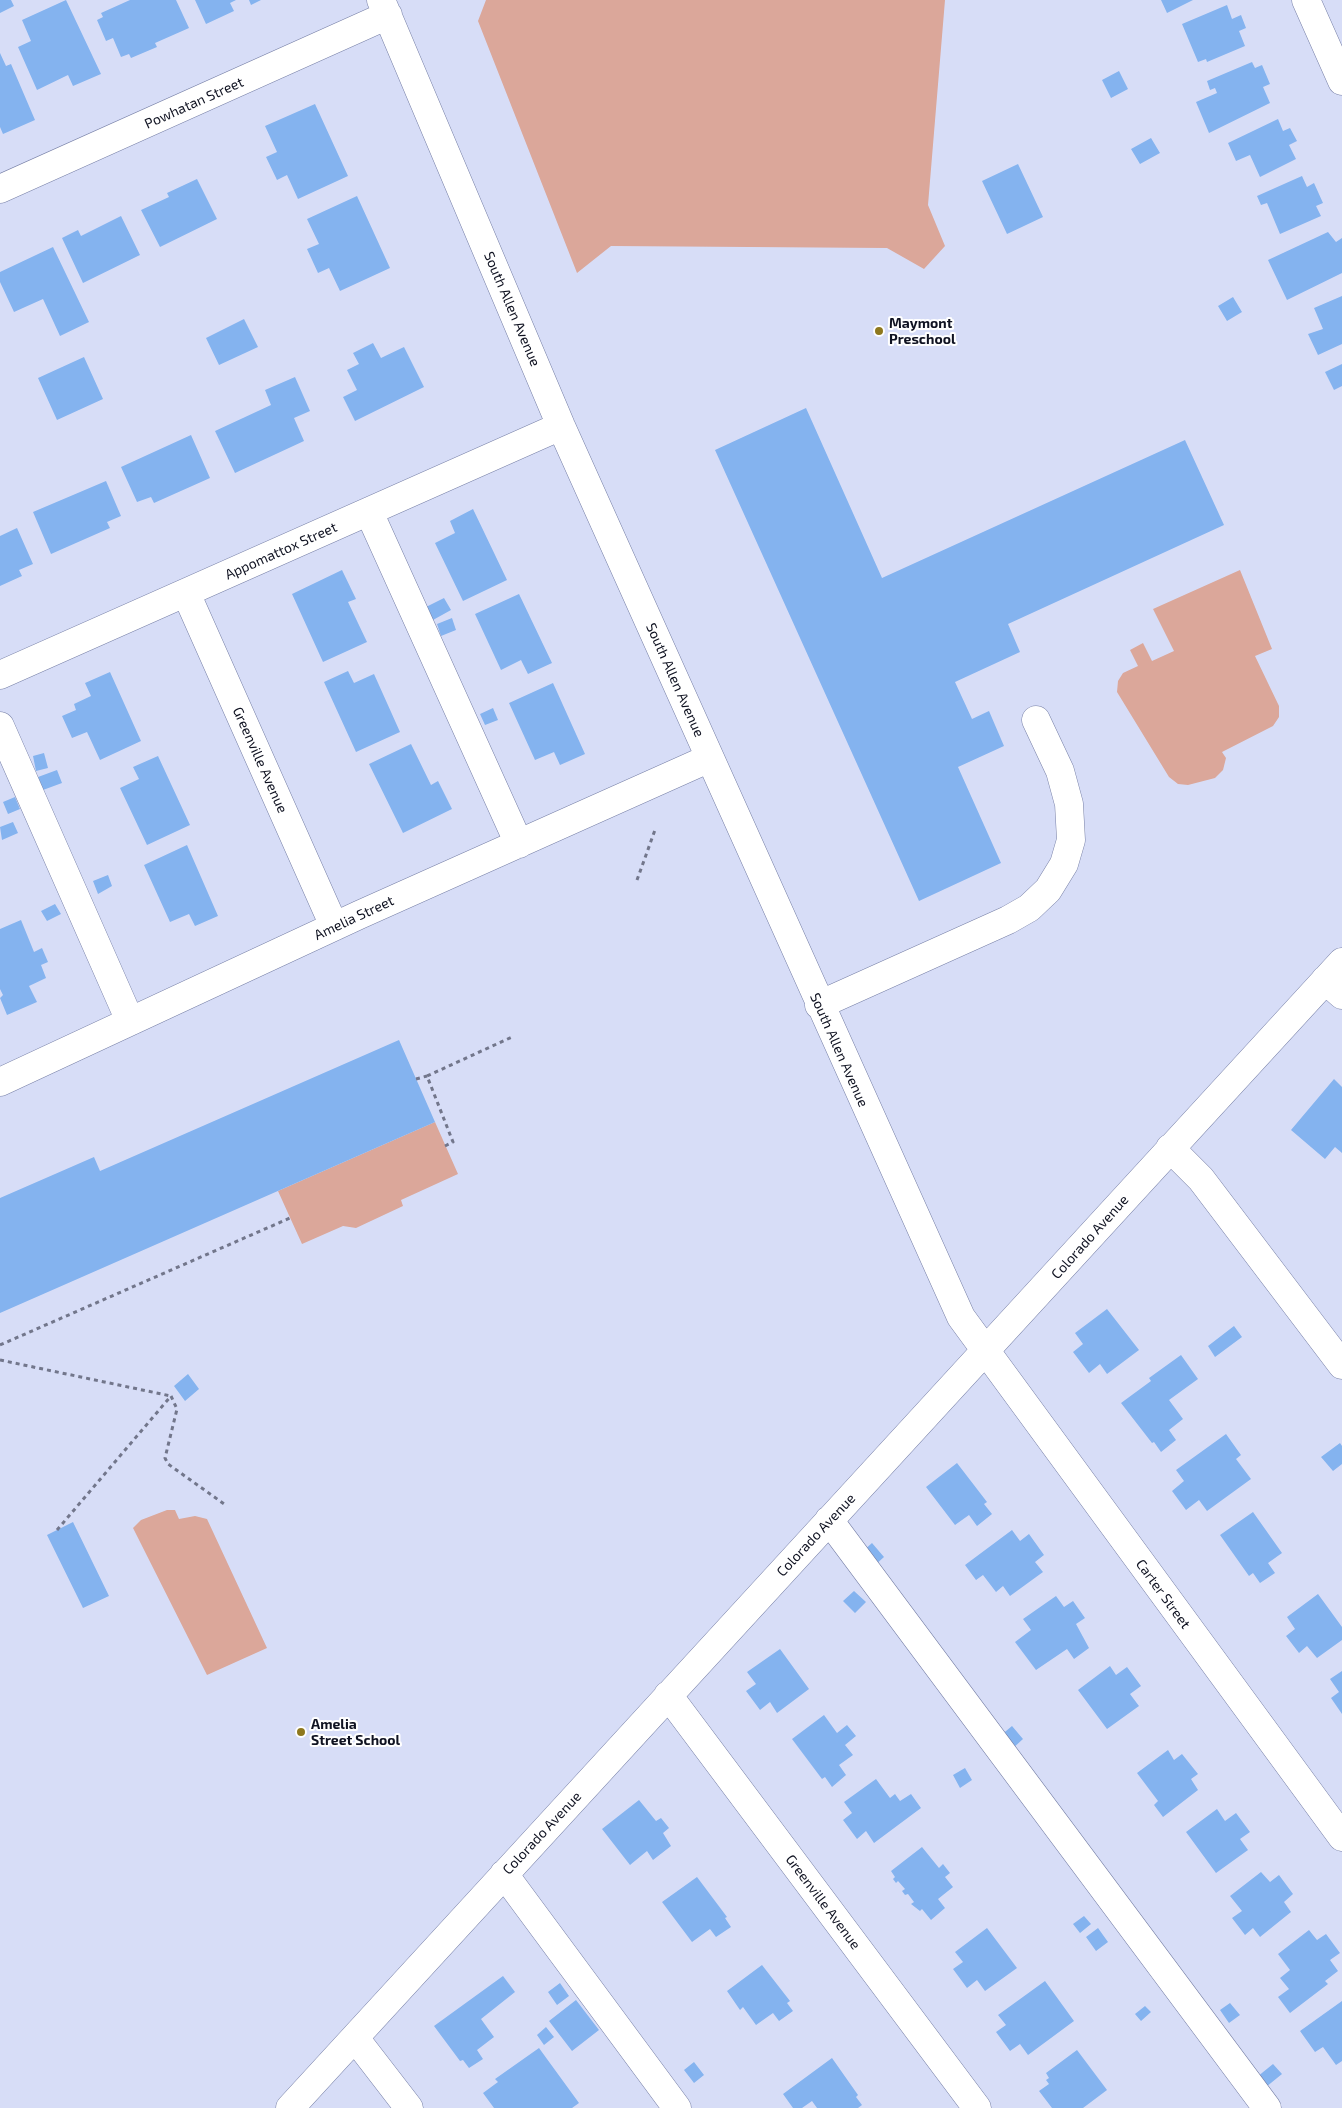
<!DOCTYPE html>
<html>
<head>
<meta charset="utf-8">
<style>
	body { margin:0 }
	canvas { display:block; background:#d7ddf7 }
</style>
</head>
<body>
<canvas width="1342" height="2108"></canvas>
<script>
const ctx = document.querySelector('canvas').getContext('2d');
ctx.lineJoin = 'round';
function paint(path, color) {
  ctx.fillStyle = color;
  ctx.fill(path, 'evenodd');
}
function poly(rows) {
  const path = new Path2D();
  for (const r of rows) {
    path.moveTo(r[0], r[1]);
    for (let i = 2; i < r.length; i += 2) path.lineTo(r[i], r[i + 1]);
  }
  return path;
}
function strokePath(path, color, width, dash) {
  ctx.strokeStyle = color;
  ctx.lineWidth = width;
  ctx.lineCap = dash ? 'butt' : 'round';
  ctx.setLineDash(dash || []);
  ctx.stroke(path);
}
function drawText(font, color, halo, rows, align = 'center') {
  ctx.font = font + ' "Exo 2",sans-serif';
  ctx.lineWidth = 4;
  ctx.setLineDash([]);
  ctx.textBaseline = 'middle';
  ctx.strokeStyle = halo;
  ctx.fillStyle = color;
  for (const [text, x, y, turn = 0] of rows) {
    ctx.save();
    ctx.translate(x, y);
    ctx.rotate((+turn || 0) * Math.PI / 180);
    ctx.textAlign = isNaN(turn) ? turn : align;
    if (halo) ctx.strokeText(text, 0, 0);
    ctx.fillText(text, 0, 0);
    ctx.restore();
  }
}
paint(poly([
	[486,0,945,0,928,205,945,246,924,269,887,248,611,246,577,273,478,21],
	[1240,570,1272,649,1255,656,1279,706,1279,717,1273,726,1222,752,1226,758,1223,770,1215,778,1188,785,1178,784,1169,777,1117,692,1118,681,1123,673,1138,666,1130,650,1143,643,1152,661,1174,651,1153,609],
	[435,1122,458,1174,401,1200,403,1206,356,1228,343,1226,302,1244,278,1191],
	[167,1510,175,1510,179,1519,195,1516,207,1519,267,1648,207,1675,133,1528,141,1520]
]), '#dba79a');
paint(poly([
	[0,0,11,0,14,6,0,13],
	[66,0,101,74,73,86,68,75,37,90,18,47,31,41,22,20],
	[130,0,176,0,189,28,155,43,157,47,131,58,129,54,121,57,113,38,106,41,97,20,103,17,101,13],
	[195,0,236,0,230,3,234,11,206,24],
	[249,0,261,0,251,5],
	[1161,0,1193,0,1167,13],
	[1227,5,1232,19,1241,15,1246,28,1239,31,1245,46,1207,62,1206,59,1198,62,1182,24],
	[0,53,6,66,11,64,35,120,3,134,0,127],
	[1252,62,1255,68,1262,65,1270,84,1263,87,1270,103,1209,133,1196,102,1217,93,1215,88,1210,90,1207,81],
	[1119,71,1128,89,1111,98,1102,80],
	[315,104,348,176,298,199,287,175,277,180,266,157,277,152,265,126],
	[1278,119,1283,131,1290,128,1297,141,1289,145,1296,159,1260,177,1250,155,1236,161,1228,143],
	[1151,138,1160,153,1140,164,1131,149],
	[1018,164,1043,217,1007,234,982,181],
	[1302,176,1307,187,1314,183,1323,203,1316,206,1321,216,1280,234,1267,203,1261,205,1257,196],
	[197,179,217,219,160,247,141,210,169,197,167,193],
	[357,196,390,268,340,291,329,268,318,273,307,249,319,244,307,219],
	[121,216,140,255,83,283,62,238,78,230,81,236],
	[1328,232,1336,242,1342,238,1342,273,1287,300,1268,260],
	[53,247,89,322,60,336,43,299,14,312,0,282,0,272],
	[1342,296,1342,344,1318,355,1308,334,1323,329,1314,308],
	[1233,297,1242,312,1227,321,1218,306],
	[244,319,258,347,219,365,206,338],
	[373,343,381,358,404,347,424,387,355,421,343,397,357,390,347,370,359,364,353,353],
	[84,357,103,399,57,420,38,378],
	[1342,364,1342,386,1334,390,1325,372],
	[295,377,310,411,294,418,304,441,235,473,215,431,271,405,265,390],
	[806,408,882,578,1185,440,1224,525,1008,624,1020,652,955,682,972,719,989,711,1004,746,958,767,1001,863,919,901,715,450],
	[191,435,210,478,154,503,151,497,137,502,121,467],
	[106,481,121,516,107,522,110,528,51,554,33,512],
	[473,509,507,580,463,601,435,543,455,533,450,521],
	[17,528,33,564,19,570,22,576,0,586,0,536],
	[342,570,356,599,348,602,367,642,323,662,292,594],
	[519,594,552,663,528,674,521,660,501,670,475,614],
	[444,598,451,610,433,620,426,607],
	[452,618,456,630,441,636,437,624],
	[348,671,354,683,374,674,400,732,356,752,324,682],
	[110,672,141,741,100,760,87,732,72,738,62,716,76,710,74,704,91,696,85,683],
	[553,683,585,754,560,765,554,752,535,760,509,703],
	[493,708,498,720,485,725,480,714],
	[411,744,431,785,438,781,452,809,403,833,369,764],
	[44,753,48,768,36,771,33,756],
	[158,756,190,825,147,845,120,788,139,779,133,767],
	[57,770,62,783,43,790,38,777],
	[15,797,20,809,8,814,3,802],
	[13,822,18,833,2,840,0,827],
	[187,845,218,916,195,926,189,914,170,922,144,865],
	[108,875,112,886,98,894,93,881],
	[55,904,61,914,47,921,41,911],
	[21,920,34,952,42,948,48,962,41,965,46,978,29,986,37,1002,7,1015,0,998,3,995,0,989,0,929],
	[399,1040,435,1122,0,1313,0,1198,94,1157,100,1171],
	[1334,1079,1342,1087,1342,1153,1335,1147,1325,1159,1291,1130],
	[1107,1309,1139,1350,1107,1374,1100,1364,1089,1373,1073,1352,1083,1344,1075,1333],
	[1234,1326,1242,1337,1215,1357,1208,1346],
	[1181,1355,1198,1379,1169,1400,1183,1419,1169,1430,1176,1440,1161,1452,1154,1442,1152,1443,1121,1403,1151,1381,1149,1378],
	[188,1374,199,1389,185,1401,174,1386],
	[1226,1434,1241,1455,1236,1459,1251,1479,1207,1511,1199,1500,1186,1510,1172,1491,1184,1481,1176,1470],
	[1340,1443,1342,1446,1342,1464,1333,1471,1321,1457],
	[957,1463,987,1502,984,1504,992,1514,977,1526,969,1515,955,1525,926,1487],
	[1253,1512,1282,1553,1268,1563,1275,1573,1260,1583,1253,1573,1249,1576,1220,1535],
	[73,1522,109,1596,83,1608,47,1535],
	[1012,1530,1020,1541,1029,1534,1044,1555,1035,1562,1043,1572,1010,1596,1003,1586,996,1592,983,1575,976,1580,965,1565],
	[872,1543,884,1557,874,1566,862,1552],
	[854,1591,866,1602,855,1613,843,1601],
	[1318,1594,1342,1627,1342,1640,1317,1658,1307,1646,1299,1653,1286,1636,1295,1629,1287,1617],
	[1056,1596,1064,1607,1073,1601,1085,1618,1076,1624,1089,1648,1074,1659,1067,1649,1036,1670,1015,1642,1031,1630,1023,1619],
	[780,1649,809,1689,777,1713,770,1702,760,1710,746,1691,756,1684,747,1672],
	[1110,1666,1116,1675,1127,1667,1141,1686,1130,1694,1139,1706,1107,1729,1078,1690],
	[1342,1671,1342,1714,1331,1698,1339,1692,1330,1679],
	[824,1715,837,1733,847,1725,856,1736,845,1745,853,1755,839,1765,846,1775,832,1787,825,1777,822,1779,792,1739],
	[1012,1726,1023,1739,1012,1749,1000,1736],
	[1168,1750,1174,1760,1182,1754,1198,1774,1191,1779,1198,1790,1163,1817,1154,1805,1158,1801,1137,1773],
	[965,1768,972,1780,960,1788,953,1775],
	[876,1779,890,1798,895,1794,900,1801,911,1794,921,1808,874,1843,866,1831,857,1839,843,1820,852,1813,844,1802],
	[639,1800,656,1821,661,1818,669,1828,663,1833,671,1846,653,1860,647,1851,630,1865,602,1829],
	[1217,1809,1225,1821,1236,1813,1250,1832,1240,1839,1248,1850,1216,1873,1186,1832],
	[922,1847,939,1868,943,1864,950,1873,945,1877,953,1887,938,1899,945,1908,931,1920,922,1909,920,1911,911,1904,914,1902,908,1894,905,1895,902,1891,905,1889,898,1881,896,1883,893,1879,895,1877,891,1871],
	[1261,1872,1270,1882,1279,1875,1293,1894,1284,1902,1291,1912,1260,1937,1253,1928,1245,1935,1232,1918,1242,1911,1230,1896],
	[697,1877,727,1917,725,1918,731,1927,716,1937,710,1929,692,1942,662,1902],
	[1084,1916,1091,1924,1080,1933,1073,1924],
	[987,1928,1017,1968,985,1991,977,1980,967,1988,953,1969,963,1962,955,1952],
	[1098,1928,1108,1942,1096,1951,1086,1937],
	[1309,1930,1317,1940,1326,1934,1340,1953,1330,1960,1338,1971,1325,1981,1328,1984,1290,2013,1278,1997,1289,1989,1280,1978,1290,1970,1278,1954],
	[762,1965,790,2001,787,2003,793,2011,779,2021,773,2013,756,2025,743,2007,740,2010,727,1991],
	[503,1976,515,1992,481,2019,494,2037,477,2050,483,2059,469,2068,463,2060,460,2061,434,2026],
	[1045,1981,1074,2021,1028,2055,1020,2044,1010,2051,996,2032,1006,2025,998,2015],
	[560,1983,569,1996,557,2005,548,1992],
	[576,2000,599,2030,572,2051,549,2021],
	[1342,2001,1342,2061,1336,2065,1323,2047,1315,2052,1300,2031],
	[1230,2003,1240,2015,1229,2023,1220,2010],
	[1145,2006,1151,2012,1141,2021,1135,2014],
	[546,2027,554,2037,544,2045,537,2035],
	[539,2048,579,2103,572,2108,494,2108,483,2093,498,2082,495,2079],
	[1077,2050,1107,2090,1083,2108,1052,2108,1039,2091,1049,2084,1046,2080,1049,2078,1046,2073],
	[832,2058,858,2095,856,2097,862,2105,858,2108,817,2108,812,2101,802,2108,793,2108,783,2094],
	[694,2062,704,2075,694,2083,684,2070],
	[1273,2064,1282,2074,1266,2087,1257,2077]
]), '#84b3ef');
const minor = poly([
	[381,0,561,426,961,1317,1342,1837],
	[1306,0,1342,81],
	[0,189,388,15],
	[369,512,519,844],
	[186,593,334,926],
	[0,675,561,426],
	[0,726,130,1021],
	[1325,980,1342,995],
	[819,1005,1008,920,1029,908,1048,890,1064,864,1071,840,1069,804,1060,771,1036,720],
	[0,1082,359,915,710,758],
	[1170,1148,1201,1179,1342,1365],
	[829,1520,1267,2108],
	[668,1695,977,2108],
	[504,1874,677,2108],
	[355,2038,409,2108],
	[290,2108,1342,962]
]);
strokePath(minor, '#767fa6', 29);
strokePath(poly([
	[637,880,655,830],
	[416,1079,427,1076],
	[445,1146,453,1142,427,1076,512,1037],
	[0,1345,290,1218],
	[0,1360,171,1396],
	[171,1396,177,1409,165,1458,168,1464,227,1506],
	[57,1530,171,1396]
]), '#72768b', 3, [4, 4]);
strokePath(minor, '#fff', 28);
for (const [x, y, r, color] of [
	[879,331,5,"#8e781e"],
	[301,1732,5,"#8e781e"]
]) {
  const dot = new Path2D();
  dot.arc(x, y, r, 0, 2 * Math.PI);
  ctx.fillStyle = color;
  ctx.fill(dot);
  strokePath(dot, '#fff', 2);
}
drawText('14px', '#0f1221', '#fff', [
	["Powhatan Street",194,103,-24],
	["South Allen Avenue",512,309,67],
	["Appomattox Street",281,551,-24],
	["South Allen Avenue",675,680,66],
	["Greenville Avenue",260,760,66],
	["Amelia Street",354,918,-25],
	["South Allen Avenue",839,1050,66],
	["Colorado Avenue",1090,1237,-48],
	["Colorado Avenue",816,1535,-47],
	["Carter Street",1163,1594,54],
	["Colorado Avenue",542,1833,-47],
	["Greenville Avenue",823,1902,53]
]);
drawText('bold 14px', '#0f1221', '#fff', [
	["Maymont",889,323],
	["Preschool",889,339],
	["Amelia",311,1724],
	["Street School",311,1740]
], 'left');
</script>
</body>
</html>
